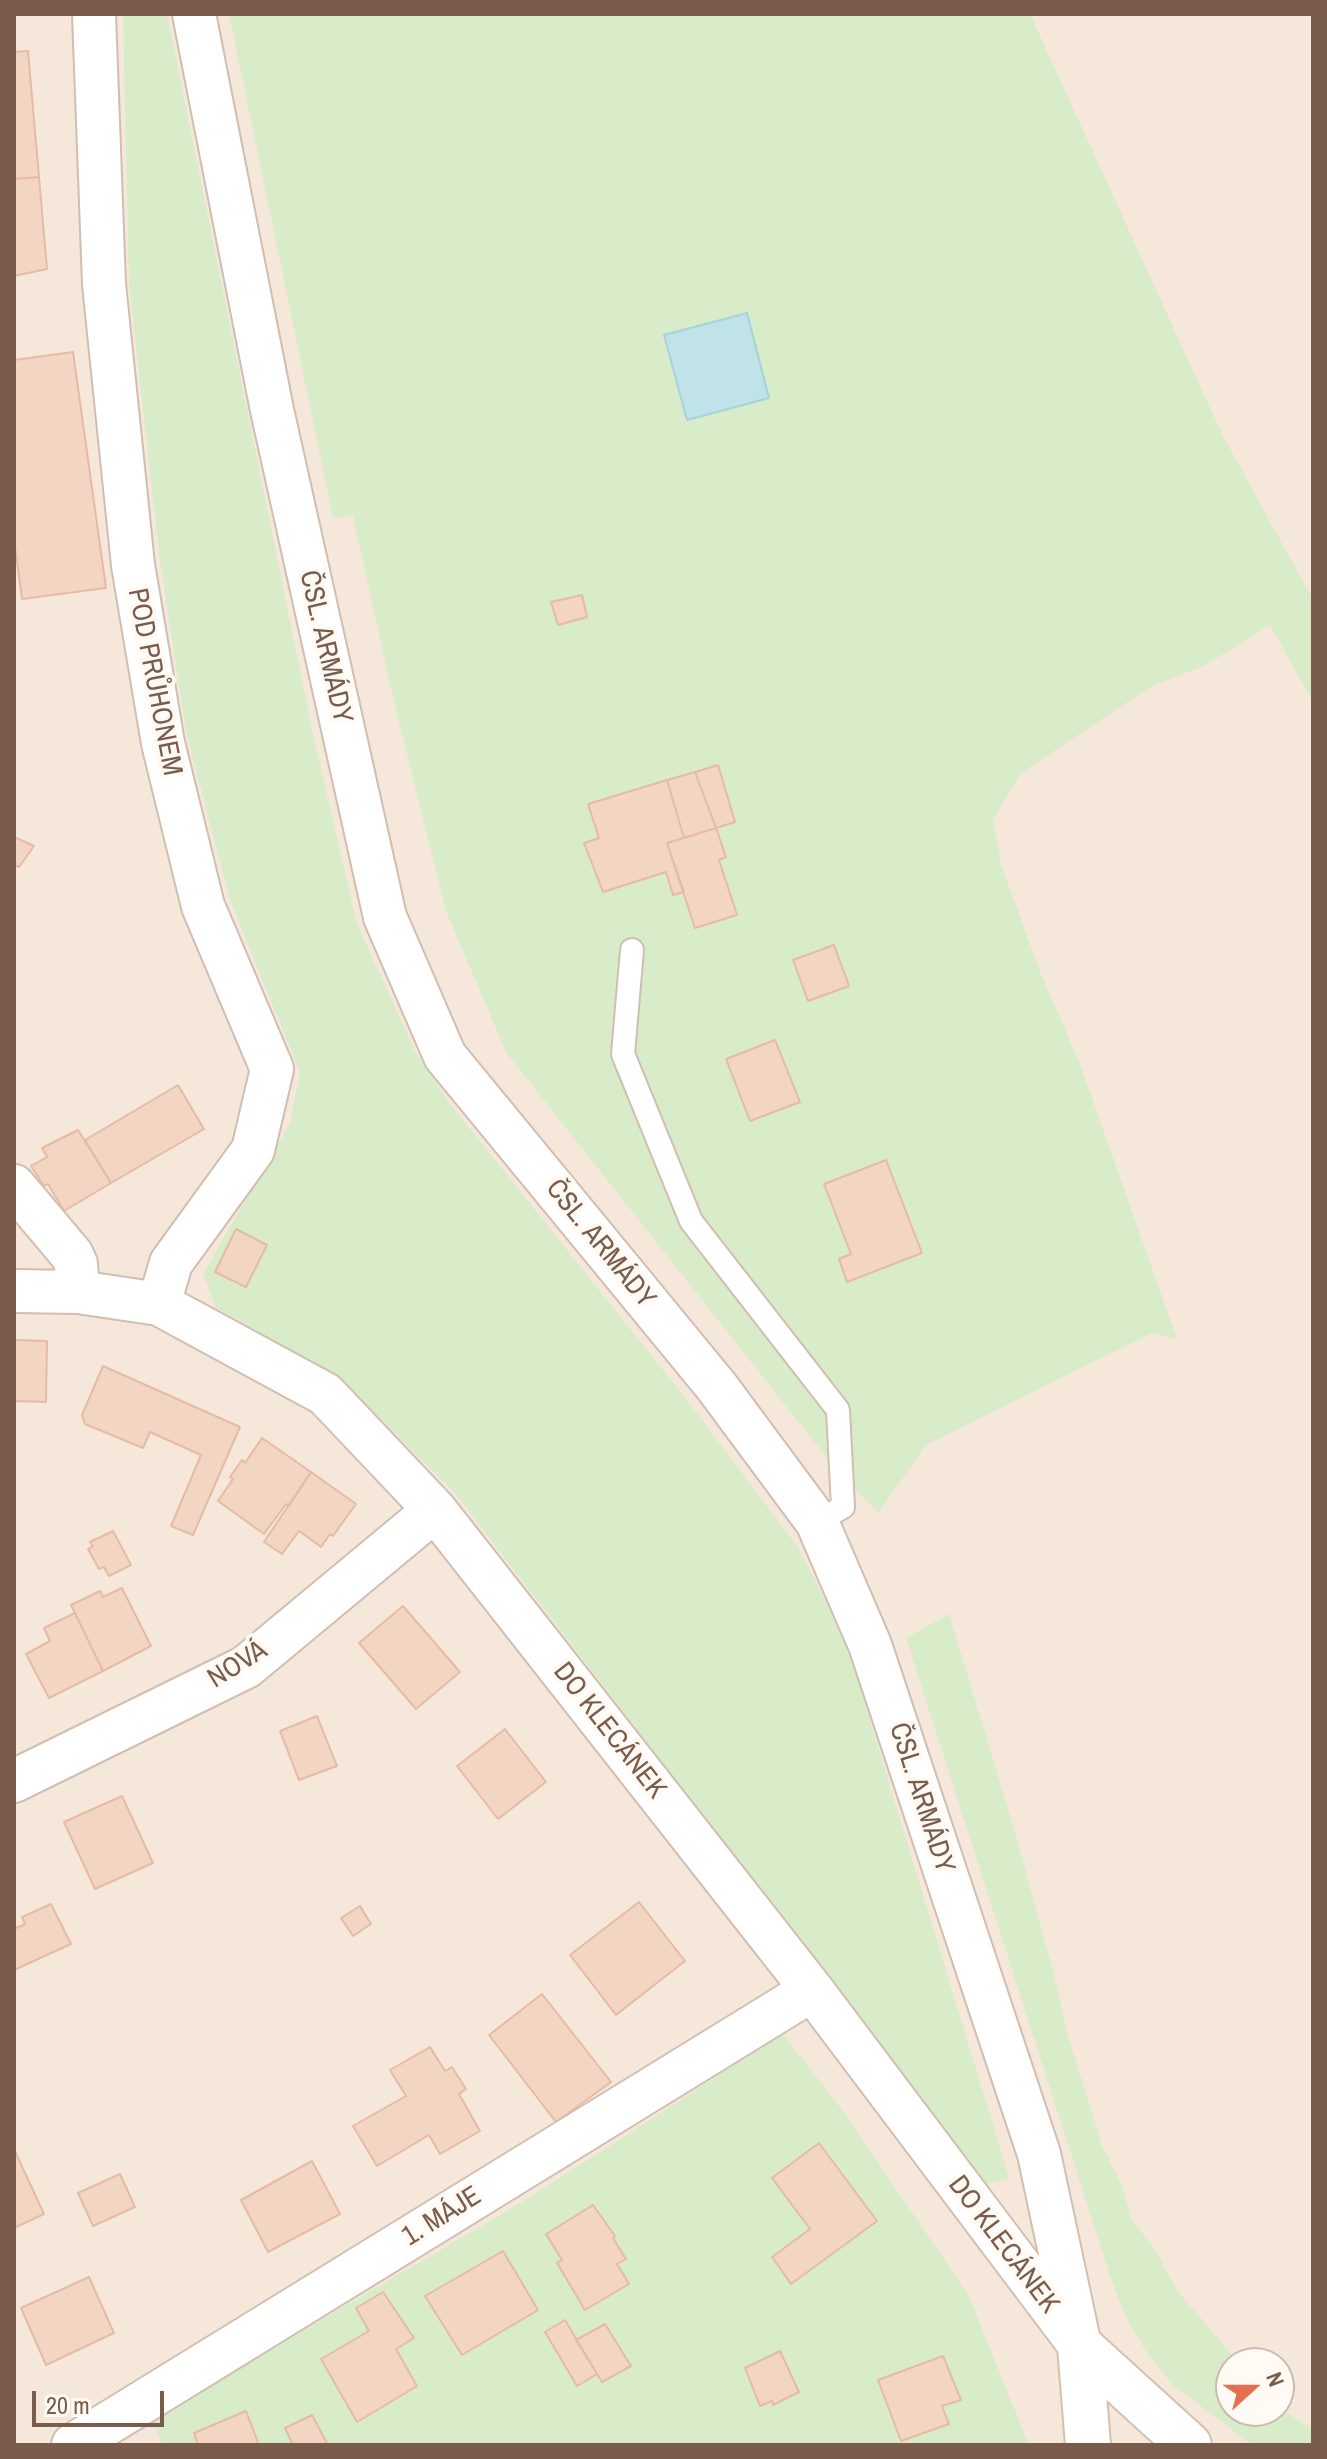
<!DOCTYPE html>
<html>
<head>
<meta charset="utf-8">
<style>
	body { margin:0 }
	#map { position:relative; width:1327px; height:2459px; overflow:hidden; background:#fdf6ec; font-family:"Archivo Narrow",sans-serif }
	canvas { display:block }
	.frame { position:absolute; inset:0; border:16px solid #7a5c4d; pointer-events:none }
	.north { position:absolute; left:1215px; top:2347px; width:80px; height:80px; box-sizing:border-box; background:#fffaf3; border:2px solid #cabbb1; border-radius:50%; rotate:69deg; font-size:22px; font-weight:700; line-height:32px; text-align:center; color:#7a5c4d }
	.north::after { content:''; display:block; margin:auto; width:28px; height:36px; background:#e76f51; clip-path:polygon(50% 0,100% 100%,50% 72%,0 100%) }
	.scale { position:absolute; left:32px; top:2391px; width:132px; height:36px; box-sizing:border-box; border:4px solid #7a5c4d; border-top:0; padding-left:10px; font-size:24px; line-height:28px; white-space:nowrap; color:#7a5c4d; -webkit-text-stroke:6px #fffaf3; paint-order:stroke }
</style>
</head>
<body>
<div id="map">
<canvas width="1327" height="2459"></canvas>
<div class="frame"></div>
<div class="north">N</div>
<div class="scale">20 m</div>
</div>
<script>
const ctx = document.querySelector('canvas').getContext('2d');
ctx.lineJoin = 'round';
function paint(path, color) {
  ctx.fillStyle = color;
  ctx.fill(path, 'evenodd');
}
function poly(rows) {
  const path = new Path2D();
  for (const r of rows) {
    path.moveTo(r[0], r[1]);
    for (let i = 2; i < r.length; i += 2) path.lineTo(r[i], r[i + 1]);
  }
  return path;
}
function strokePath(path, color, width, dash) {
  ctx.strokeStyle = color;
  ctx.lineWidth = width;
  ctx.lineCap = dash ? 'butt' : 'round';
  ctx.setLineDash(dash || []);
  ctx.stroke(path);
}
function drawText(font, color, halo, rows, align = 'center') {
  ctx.font = font + ' "Archivo Narrow",sans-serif';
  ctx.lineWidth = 8;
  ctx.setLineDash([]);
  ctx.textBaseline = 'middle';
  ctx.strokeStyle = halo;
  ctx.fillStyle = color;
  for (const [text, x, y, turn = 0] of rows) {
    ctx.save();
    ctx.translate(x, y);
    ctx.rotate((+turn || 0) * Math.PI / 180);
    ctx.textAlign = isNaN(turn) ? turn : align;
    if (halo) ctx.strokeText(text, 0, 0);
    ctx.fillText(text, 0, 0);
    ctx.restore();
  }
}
paint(poly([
	[14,14,1313,14,1313,2445,14,2445],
	[1231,2363,1279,2363,1279,2411,1231,2411]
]), '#f5e8da');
paint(poly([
	[123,14,167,14,313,735,357,924,415,1051,447,1100,687,1400,797,1546,829,1607,855,1671,1009,2178,987,2184,454,1492,338,1377,216,1308,203,1274,290,1123,300,1072,230,900,187,736,160,561,129,283],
	[229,14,1030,14,1222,434,1313,600,1313,702,1270,625,1204,666,1150,687,1021,773,993,819,1001,865,1041,974,1080,1064,1177,1339,1152,1333,926,1445,878,1513,827,1458,506,1052,446,911,393,698,353,516,333,518],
	[949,1614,1013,1826,1054,1974,1068,2036,1103,2148,1121,2183,1132,2220,1154,2248,1176,2289,1239,2363,1231,2363,1231,2411,1279,2411,1279,2409,1313,2429,1313,2445,1252,2445,1172,2384,1147,2353,1127,2319,1112,2282,906,1638],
	[782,2033,843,2111,969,2296,1029,2445,162,2445,152,2419,502,2214,613,2144]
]), '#d8ecc9');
const water = poly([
	[747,313,769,398,687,420,664,335,747,313]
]);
paint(water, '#bfe3e8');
strokePath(water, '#a5d3da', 2);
const building = poly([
	[28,51,39,177,14,179,14,52,28,51],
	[39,177,47,269,14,276,14,179,39,177],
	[73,352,106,588,22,599,14,539,14,360,73,352],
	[582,595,587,617,558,625,551,602,582,595],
	[718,765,735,822,716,828,695,772,718,765],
	[695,772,716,828,684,838,667,780,695,772],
	[667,780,684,838,667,843,684,892,673,895,666,872,603,892,584,843,599,838,588,804,667,780],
	[716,828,726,857,719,860,737,915,695,928,667,843,716,828],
	[14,837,34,846,19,867,14,865,14,837],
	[834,945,849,986,808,1001,793,960,834,945],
	[775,1040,800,1102,750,1121,726,1059,775,1040],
	[178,1085,204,1129,111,1183,85,1140,178,1085],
	[78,1130,111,1183,64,1211,48,1184,44,1186,31,1166,47,1157,42,1148,78,1130],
	[886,1160,922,1253,847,1282,839,1259,851,1254,824,1184,886,1160],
	[236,1229,267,1245,246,1287,215,1272,236,1229],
	[14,1340,47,1341,46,1402,14,1401,14,1340],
	[103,1366,240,1427,193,1535,171,1526,201,1455,150,1432,143,1448,85,1424,82,1415,103,1366],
	[262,1438,311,1472,289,1506,286,1504,264,1534,218,1501,233,1479,230,1477,242,1460,245,1463,262,1438],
	[311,1472,356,1504,333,1536,330,1534,321,1547,299,1531,282,1554,264,1542,311,1472],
	[113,1531,131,1565,109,1576,104,1567,99,1569,88,1549,93,1546,90,1542,113,1531],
	[122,1588,151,1646,103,1671,71,1605,100,1591,103,1597,122,1588],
	[403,1606,460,1672,416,1709,359,1643,403,1606],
	[75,1613,103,1671,49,1698,26,1654,50,1641,44,1628,75,1613],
	[317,1716,337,1766,299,1780,280,1731,317,1716],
	[505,1729,546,1782,498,1819,457,1766,505,1729],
	[122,1796,153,1863,95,1889,64,1822,122,1796],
	[639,1902,685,1961,616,2015,570,1955,639,1902],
	[51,1904,71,1944,14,1970,14,1929,25,1924,22,1917,51,1904],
	[360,1906,371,1924,353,1936,341,1918,360,1906],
	[542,1994,611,2082,556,2122,489,2035,542,1994],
	[430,2047,445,2071,452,2067,466,2089,459,2094,480,2131,440,2154,429,2135,377,2166,353,2126,406,2096,390,2070,430,2047],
	[819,2143,877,2221,791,2284,772,2257,810,2229,772,2178,819,2143],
	[14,2149,44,2214,14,2228,14,2149],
	[312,2161,340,2214,268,2252,241,2200,312,2161],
	[120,2174,135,2207,93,2226,78,2193,120,2174],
	[593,2205,615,2236,613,2238,626,2259,617,2264,629,2284,585,2310,557,2263,562,2260,546,2234,593,2205],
	[503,2251,538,2310,462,2355,425,2296,503,2251],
	[89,2277,114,2333,46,2365,21,2308,89,2277],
	[383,2292,414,2338,396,2349,417,2386,357,2422,321,2359,369,2331,356,2308,383,2292],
	[565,2320,597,2374,577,2386,545,2332,565,2320],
	[605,2324,631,2366,602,2382,576,2340,605,2324],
	[780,2351,799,2392,773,2405,772,2401,760,2406,745,2368,780,2351],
	[943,2356,961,2400,942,2406,949,2424,901,2441,878,2380,943,2356],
	[246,2411,259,2445,198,2445,194,2433,246,2411],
	[312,2415,328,2445,293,2445,285,2428,312,2415]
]);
paint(building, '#f3d5c3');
strokePath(building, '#e6bba3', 2);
const lane = poly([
	[632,950,623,1054,691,1221,838,1410,843,1507,817,1522]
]);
const street = poly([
	[94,14,104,284,133,565,163,743,203,906,272,1069,253,1150,171,1263,159,1304],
	[194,14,272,410,385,917,445,1056,717,1387,817,1522,870,1645,1039,2154,1080,2346],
	[14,1186,72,1255,76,1264,78,1292],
	[14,1291,78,1292,159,1304,325,1394,435,1510,812,1990,1075,2339],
	[14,1781,246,1667,435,1510],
	[73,2445,812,1990]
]);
const secondary = poly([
	[1080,2346,1189,2445],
	[1080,2346,1088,2445]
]);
strokePath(lane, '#d1beb0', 26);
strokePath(street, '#d1beb0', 46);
strokePath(secondary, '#d6c0b0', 48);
strokePath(lane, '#fff', 22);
strokePath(street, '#fff', 42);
strokePath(secondary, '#fff', 44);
drawText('28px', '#7a5c4d', '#fffaf3', [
	["ČSL. ARMÁDY",325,647,77],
	["POD PRŮHONEM",154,682,79],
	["ČSL. ARMÁDY",600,1244,51],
	["NOVÁ",238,1665,-32],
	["DO KLECÁNEK",609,1731,52],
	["ČSL. ARMÁDY",921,1798,72],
	["1. MÁJE",442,2217,-32],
	["DO KLECÁNEK",1003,2245,53]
]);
</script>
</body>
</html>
